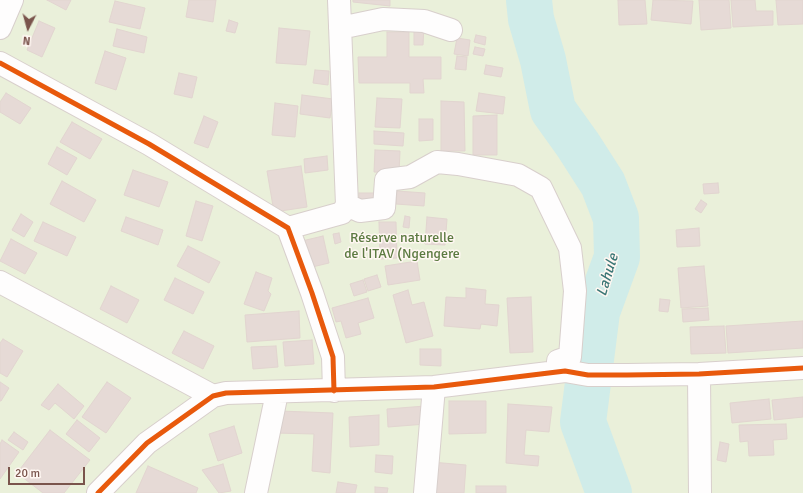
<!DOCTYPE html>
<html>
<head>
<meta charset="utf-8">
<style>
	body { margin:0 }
	#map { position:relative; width:803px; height:493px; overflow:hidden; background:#f9f4ef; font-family:Signika,sans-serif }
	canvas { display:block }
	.north { position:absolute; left:8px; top:8px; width:40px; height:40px; -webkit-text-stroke:3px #fff7f2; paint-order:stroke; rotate:186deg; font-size:11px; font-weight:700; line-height:16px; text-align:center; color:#7a544c }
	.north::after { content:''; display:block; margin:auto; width:14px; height:18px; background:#7a544c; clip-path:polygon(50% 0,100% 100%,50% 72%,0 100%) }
	.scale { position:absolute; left:8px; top:467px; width:77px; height:18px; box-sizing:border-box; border:2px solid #7a544c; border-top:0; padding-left:5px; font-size:12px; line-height:14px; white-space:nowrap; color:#7a544c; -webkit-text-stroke:3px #fff7f2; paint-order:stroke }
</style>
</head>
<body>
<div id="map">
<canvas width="803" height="493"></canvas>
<div class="north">N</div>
<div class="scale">20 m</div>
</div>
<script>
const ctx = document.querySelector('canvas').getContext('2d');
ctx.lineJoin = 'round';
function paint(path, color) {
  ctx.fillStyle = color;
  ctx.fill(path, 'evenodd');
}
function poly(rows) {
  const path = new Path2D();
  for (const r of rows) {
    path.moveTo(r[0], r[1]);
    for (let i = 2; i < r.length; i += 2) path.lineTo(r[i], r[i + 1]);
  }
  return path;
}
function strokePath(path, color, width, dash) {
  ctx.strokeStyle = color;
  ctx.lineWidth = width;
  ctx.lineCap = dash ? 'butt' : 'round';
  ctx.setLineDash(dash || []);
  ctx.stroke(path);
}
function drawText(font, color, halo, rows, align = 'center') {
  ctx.font = font + ' Signika,sans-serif';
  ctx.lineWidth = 3;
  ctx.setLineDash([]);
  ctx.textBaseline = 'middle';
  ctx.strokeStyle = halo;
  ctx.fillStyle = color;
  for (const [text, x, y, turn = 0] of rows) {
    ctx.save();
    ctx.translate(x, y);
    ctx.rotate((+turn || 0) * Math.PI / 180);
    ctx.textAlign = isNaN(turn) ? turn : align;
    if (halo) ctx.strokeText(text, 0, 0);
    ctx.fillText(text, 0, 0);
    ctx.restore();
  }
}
paint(poly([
	[0,0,803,0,803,493,0,493]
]), '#eaf0da');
strokePath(poly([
	[529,0,531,19,543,60,553,110,578,145,603,184,616,218,617,257,597,312,583,422,609,493]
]), '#d0ece9', 46);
const building = poly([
	[47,0,71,0,66,10,47,0],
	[189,0,216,0,213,22,186,17,189,0],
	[353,0,390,0,390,6,353,2,353,0],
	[618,0,645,0,647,24,619,25,618,0],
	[653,0,693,1,691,24,651,20,653,0],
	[699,0,729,0,731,28,701,30,699,0],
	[731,0,755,0,756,11,773,11,773,25,733,27,731,0],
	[776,0,803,0,803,24,778,25,776,0],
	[115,1,145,8,140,29,109,22,115,1],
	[229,20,238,23,235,33,226,31,229,20],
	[39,21,55,28,42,57,27,50,39,21],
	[414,26,424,26,423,45,414,45,414,26],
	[279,28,310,31,306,65,276,63,279,28],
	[117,29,147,37,144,53,113,46,117,29],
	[387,32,409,32,409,57,441,57,441,79,423,79,424,93,410,93,410,83,359,83,358,57,387,57,387,32],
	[476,35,486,37,485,45,474,42,476,35],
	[457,38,470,40,468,56,454,54,457,38],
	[475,47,485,49,483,56,473,54,475,47],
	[105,51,126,58,116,90,95,83,105,51],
	[457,56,467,57,466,70,455,69,457,56],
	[486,65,503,68,501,77,484,74,486,65],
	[315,70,329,71,328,85,313,83,315,70],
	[179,73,197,77,192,98,174,94,179,73],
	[6,93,31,108,20,124,0,112,0,102,6,93],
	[479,93,505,97,503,114,476,111,479,93],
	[302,95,333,99,330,118,300,114,302,95],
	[377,98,402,99,400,128,375,127,377,98],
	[441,101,464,102,465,151,441,151,441,101],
	[275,103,298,106,295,137,272,135,275,103],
	[497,115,497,155,473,155,473,116,497,115],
	[204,116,218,122,208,148,194,143,204,116],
	[419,119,433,119,433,140,419,141,419,119],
	[72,122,102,139,90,159,60,142,72,122],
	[374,131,404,133,403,146,374,144,374,131],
	[57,147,77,158,67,175,48,164,57,147],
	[375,150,400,151,399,173,374,172,375,150],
	[327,156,328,170,305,173,304,159,327,156],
	[301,166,307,207,274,212,267,171,301,166],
	[133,170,168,182,159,207,124,195,133,170],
	[62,181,96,200,84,222,50,204,62,181],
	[718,183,719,193,704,194,703,184,718,183],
	[397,191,425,193,424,206,396,204,397,191],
	[359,193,374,193,374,203,359,204,359,193],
	[701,200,707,204,701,213,695,209,701,200],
	[196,201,213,206,202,241,186,236,196,201],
	[21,214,33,222,24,237,12,230,21,214],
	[405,216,410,217,409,228,403,227,405,216],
	[126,217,163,230,158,245,121,231,126,217],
	[427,217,447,219,445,245,425,244,427,217],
	[43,222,76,237,67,256,34,241,43,222],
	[379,222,396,222,397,258,380,259,379,222],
	[699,228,700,246,677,247,676,230,699,228],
	[339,233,341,242,335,244,333,234,339,233],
	[323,236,329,263,308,268,302,241,323,236],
	[11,239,37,253,25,274,0,261,11,239],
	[188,246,220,262,209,283,177,266,188,246],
	[417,261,420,280,388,285,385,266,417,261],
	[704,266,708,306,681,308,678,268,704,266],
	[256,272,272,278,268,291,271,294,264,311,244,304,256,272],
	[377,275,381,287,368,291,364,279,377,275],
	[175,278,204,292,193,314,164,300,175,278],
	[363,280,367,292,354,296,350,284,363,280],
	[111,286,139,300,127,323,100,309,111,286],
	[466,288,486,290,485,304,499,305,497,326,481,324,480,329,444,326,446,297,466,298,466,288],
	[408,290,412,305,424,302,433,336,406,343,393,295,408,290],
	[531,297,533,352,510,353,507,298,531,297],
	[368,298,374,318,358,323,361,334,346,338,341,321,336,322,332,308,368,298],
	[660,299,670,300,668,312,659,311,660,299],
	[708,308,709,320,683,322,682,309,708,308],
	[299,311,300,338,247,342,245,315,299,311],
	[803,321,803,348,728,353,726,326,803,321],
	[724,326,726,353,691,354,690,327,724,326],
	[184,331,214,346,203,369,172,353,184,331],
	[3,339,23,351,7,377,0,373,0,343,3,339],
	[312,340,314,364,285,366,283,342,312,340],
	[276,346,278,367,253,369,251,347,276,346],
	[420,349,441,349,441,366,420,365,420,349],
	[0,382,9,388,1,401,0,401,0,382],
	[107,382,131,398,106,433,82,417,107,382],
	[58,384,84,406,74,419,55,403,49,410,41,405,58,384],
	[803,397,803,417,774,420,772,400,803,397],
	[769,399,771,419,732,423,730,403,769,399],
	[449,401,486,401,486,433,449,434,449,401],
	[508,404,552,407,549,432,526,430,524,455,539,456,538,466,506,463,508,404],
	[425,406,426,424,388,427,387,409,425,406],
	[280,411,333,413,330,473,312,471,314,434,275,433,280,411],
	[379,415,379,445,350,447,349,417,379,415],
	[77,420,100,438,89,452,66,434,77,420],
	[786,424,787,439,773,440,774,455,749,456,748,441,740,442,739,425,786,424],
	[234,426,242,453,218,461,209,434,234,426],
	[50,430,90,460,64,493,43,493,17,473,50,430],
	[14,432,28,442,23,450,8,440,14,432],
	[2,440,19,452,0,479,0,444,2,440],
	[720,442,729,444,726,462,717,460,720,442],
	[376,455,393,456,392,474,375,472,376,455],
	[431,462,466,465,464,493,428,493,431,462],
	[223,464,231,491,219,493,202,470,223,464],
	[148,466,198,488,196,493,136,493,148,466],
	[338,482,357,485,355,493,336,493,338,482],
	[476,486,506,486,506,493,476,493,476,486],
	[375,487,388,488,387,493,375,493,375,487]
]);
paint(building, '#e6dad6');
strokePath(building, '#e2d5d0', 1);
const street = poly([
	[0,28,12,0],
	[340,28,383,19,424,21,451,30],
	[0,63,149,144,288,228,312,293,333,357,334,391],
	[347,205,360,211,384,208,386,180,410,177,437,162,458,164,518,175,541,188,570,248,575,291,570,357,558,361,558,372],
	[288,228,342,213,347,205,339,0],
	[0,282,213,396],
	[699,374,700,493],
	[98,493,147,443,213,396,226,393,434,387,565,371,588,375,627,375,699,374,803,368],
	[256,493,277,393],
	[425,493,434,387]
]);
strokePath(street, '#d8cfcc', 24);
strokePath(street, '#fefdfd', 22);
strokePath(poly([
	[0,63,149,144,288,228,312,293,333,357,334,391],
	[98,493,147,443,213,396,226,393,434,387,565,371,588,375,627,375,699,374,803,368]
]), '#e8590c', 5);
drawText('14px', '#5c7a41', '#fff7f2', [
	["Réserve naturelle",402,238],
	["de l'ITAV (Ngengere",402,254]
]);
drawText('italic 15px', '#3c7776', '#fff7f2', [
	["Lahule",608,275,-73]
]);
</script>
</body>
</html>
